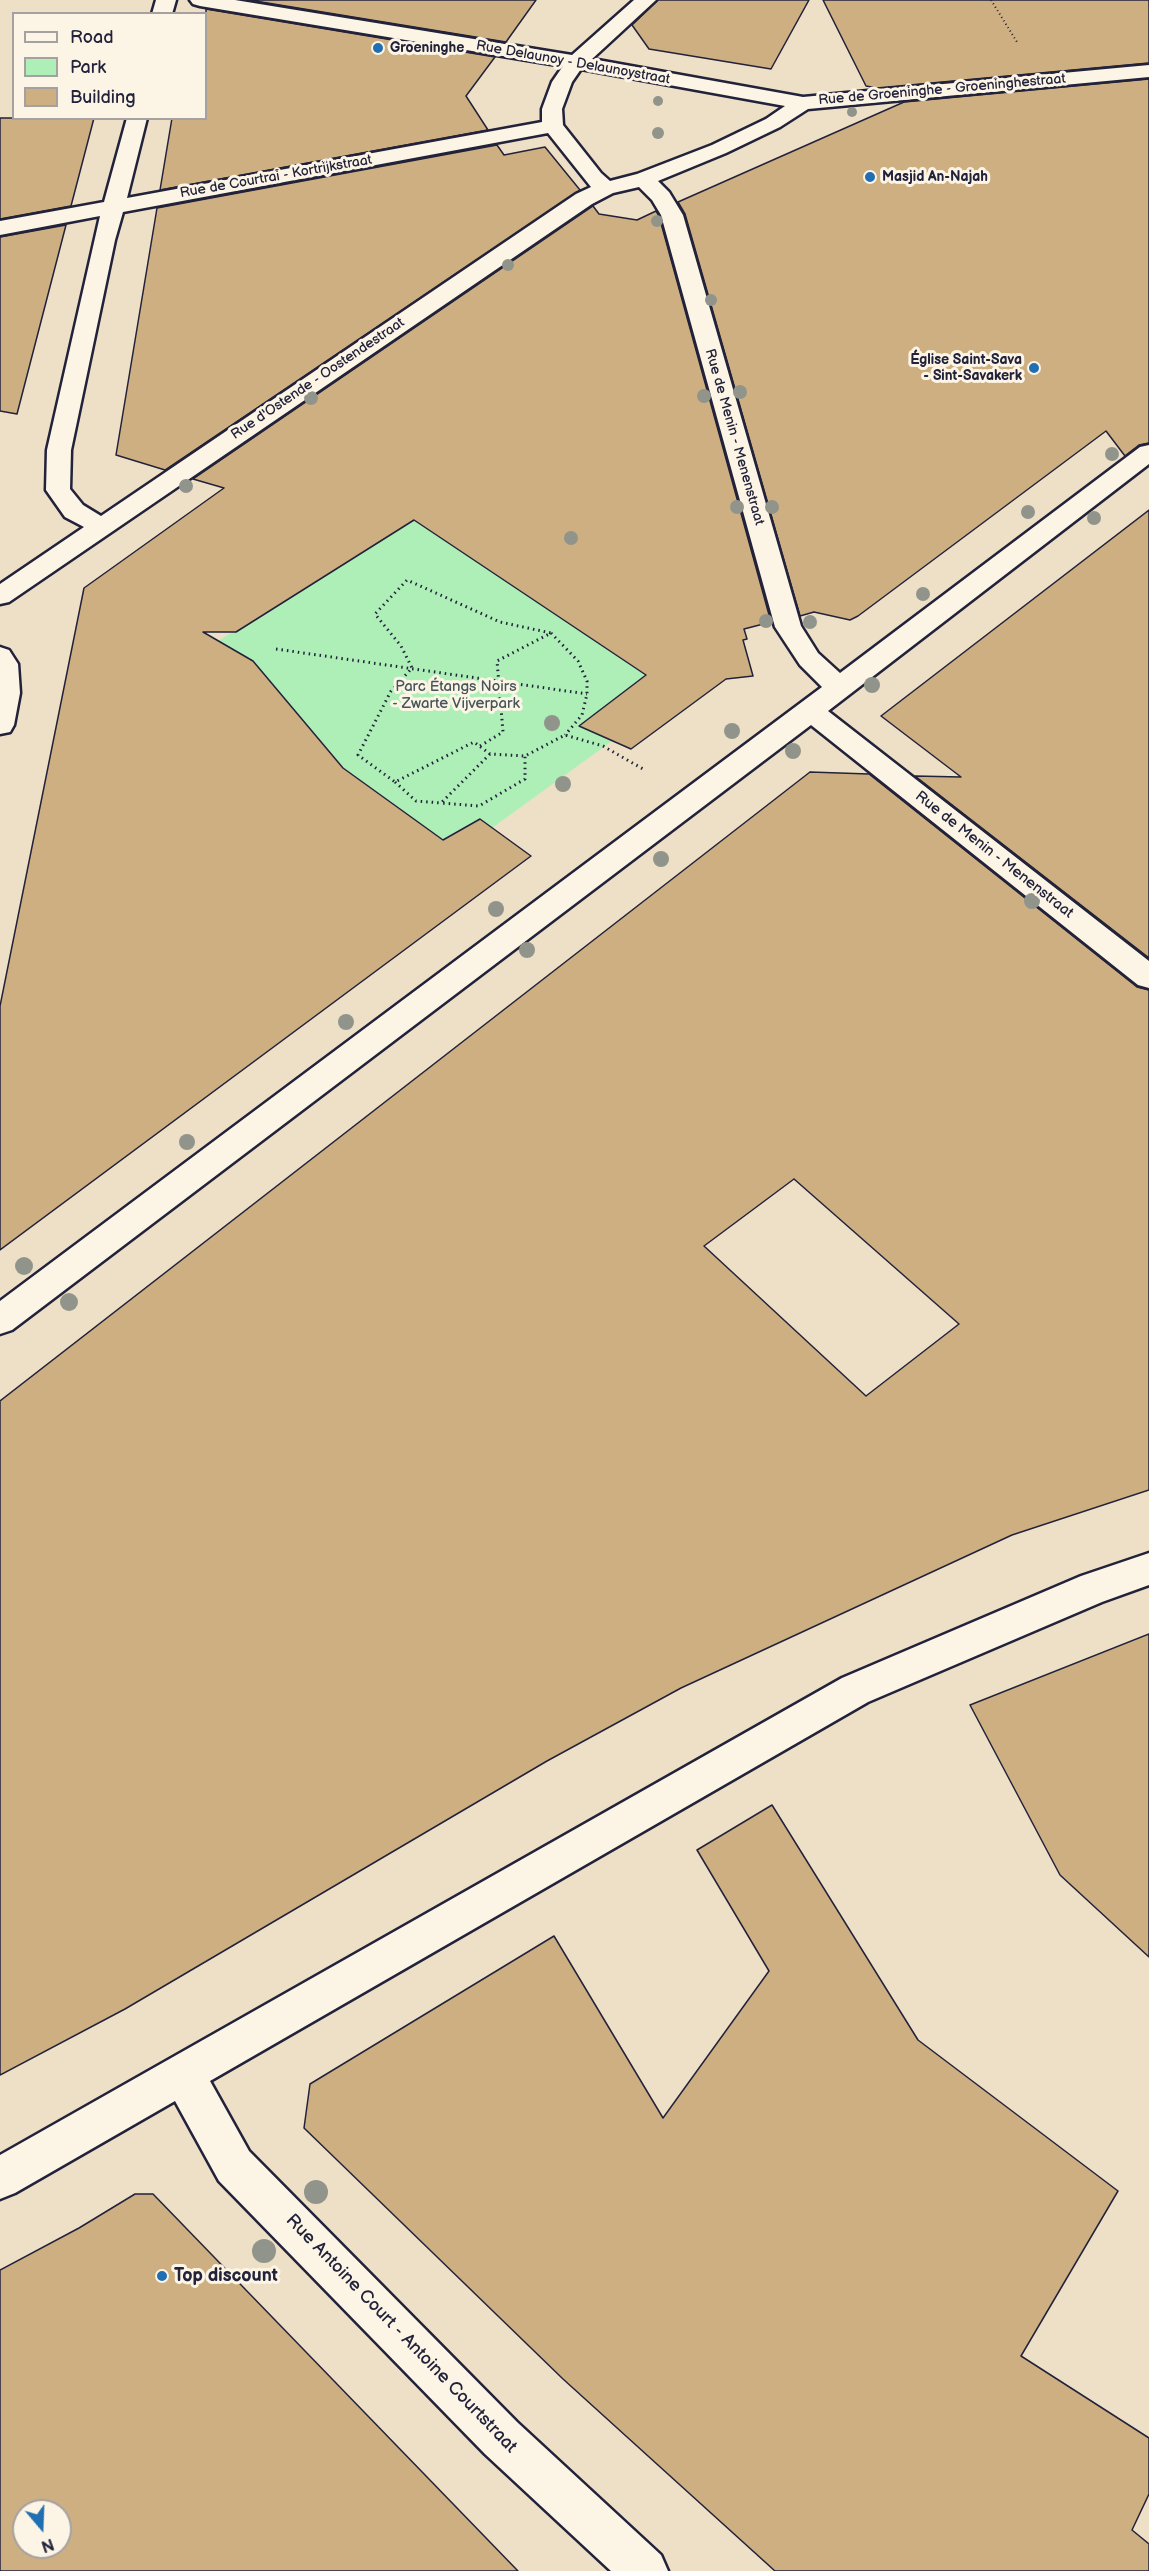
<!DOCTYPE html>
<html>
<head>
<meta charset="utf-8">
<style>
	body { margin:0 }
	#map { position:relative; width:1149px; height:2571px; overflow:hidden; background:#eee0c7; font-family:"Balsamiq Sans",sans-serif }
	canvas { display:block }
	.legend { position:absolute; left:12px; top:12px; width:195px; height:108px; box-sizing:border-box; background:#fcf5e5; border:2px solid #a5a1a1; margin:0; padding:8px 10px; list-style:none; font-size:18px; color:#22223b }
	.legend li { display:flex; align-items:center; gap:12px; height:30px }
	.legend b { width:30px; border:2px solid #a5a1a1 }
	.north { position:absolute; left:12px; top:2499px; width:60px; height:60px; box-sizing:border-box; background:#fcf5e5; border:2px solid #a5a1a1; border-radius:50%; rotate:161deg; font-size:16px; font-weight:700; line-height:24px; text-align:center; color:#22223b }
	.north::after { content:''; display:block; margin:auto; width:21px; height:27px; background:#1f6fb2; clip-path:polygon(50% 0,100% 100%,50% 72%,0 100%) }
</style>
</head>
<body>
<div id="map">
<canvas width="1149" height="2571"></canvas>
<ul class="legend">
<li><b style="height:8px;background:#fcf5e5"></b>Road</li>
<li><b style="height:16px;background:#aeefb8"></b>Park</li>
<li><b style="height:16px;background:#ceaf82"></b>Building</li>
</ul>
<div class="north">N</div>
</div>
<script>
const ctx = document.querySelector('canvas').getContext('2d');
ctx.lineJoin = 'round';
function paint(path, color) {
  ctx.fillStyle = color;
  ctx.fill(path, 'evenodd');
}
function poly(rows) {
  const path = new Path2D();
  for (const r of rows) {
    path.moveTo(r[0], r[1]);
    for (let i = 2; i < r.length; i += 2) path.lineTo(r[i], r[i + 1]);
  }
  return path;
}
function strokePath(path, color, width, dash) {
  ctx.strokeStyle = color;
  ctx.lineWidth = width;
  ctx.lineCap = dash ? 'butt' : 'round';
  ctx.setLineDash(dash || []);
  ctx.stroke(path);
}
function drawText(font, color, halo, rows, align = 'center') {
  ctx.font = font + ' "Balsamiq Sans",sans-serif';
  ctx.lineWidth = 6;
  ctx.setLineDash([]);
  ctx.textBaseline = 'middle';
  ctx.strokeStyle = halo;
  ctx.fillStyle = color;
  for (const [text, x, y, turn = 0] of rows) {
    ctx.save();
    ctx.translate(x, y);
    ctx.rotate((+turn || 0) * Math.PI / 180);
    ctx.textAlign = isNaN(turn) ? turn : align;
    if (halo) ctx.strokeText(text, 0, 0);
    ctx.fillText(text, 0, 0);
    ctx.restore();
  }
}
paint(poly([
	[433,507,661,664,579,726,612,741,492,828,443,840,345,769,253,661,218,641]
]), '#aeefb8');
const building = poly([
	[249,0,536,0,506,42,249,0],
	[658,0,809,0,771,69,649,49,632,25,658,0],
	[823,0,1149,0,1149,63,877,88,866,86,823,0],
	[206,9,495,57,466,96,488,130,160,190,172,118,206,118,206,9],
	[1149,79,1149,443,1139,445,1125,456,1106,431,858,616,850,620,814,612,800,616,685,214,678,202,904,102,1149,79],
	[0,118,94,118,71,206,0,219,0,118],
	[497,145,504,155,545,147,580,190,165,470,116,455,157,208,497,145],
	[593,206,599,214,637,220,656,211,659,216,771,622,744,629,747,639,743,640,753,676,726,679,631,749,579,726,646,675,414,520,236,632,203,632,253,661,343,768,443,840,480,819,531,856,0,1250,0,1006,84,588,224,488,193,479,593,206],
	[66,225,17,414,0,411,0,237,66,225],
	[1149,510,1149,958,915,776,961,777,881,716,1149,510],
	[810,772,869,774,1137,987,1149,990,1149,1490,1012,1535,681,1688,547,1761,125,2009,0,2075,0,1401,810,772],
	[794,1179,959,1324,866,1396,704,1246,794,1179],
	[1149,1634,1149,1957,1060,1875,970,1705,1149,1634],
	[772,1805,918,2040,1118,2191,1021,2356,1149,2438,1149,2494,1132,2530,1149,2544,1149,2571,775,2571,563,2379,304,2128,310,2084,554,1936,663,2118,769,1971,697,1850,772,1805],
	[135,2194,153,2194,518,2571,0,2571,0,2270,79,2228,135,2194],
	[24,2511,60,2511,60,2547,24,2547,24,2511]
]);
paint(building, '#ceaf82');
strokePath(building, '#22223b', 1.5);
const minor = poly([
	[156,0,176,0,172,14,152,14,156,0],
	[190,0,235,0,572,55,634,0,656,0,592,59,803,97,1149,65,1149,77,808,109,780,127,726,153,658,181,669,192,683,215,801,626,818,653,840,673,1140,447,1149,445,1149,464,828,711,1149,961,1149,988,1138,985,811,725,12,1330,0,1334,0,1301,822,687,800,665,775,627,661,215,652,200,639,187,613,193,592,204,9,602,0,604,0,584,84,527,65,517,46,490,47,450,100,216,0,235,0,221,104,202,127,118,147,118,127,198,542,122,542,109,552,82,563,66,200,6,193,4,190,0],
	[581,69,785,106,766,119,712,145,637,174,610,181,601,173,563,125,562,109,572,82,581,69],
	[548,133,591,187,576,194,101,516,83,505,70,489,71,450,115,240,123,212,548,133],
	[0,647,9,650,18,664,20,693,14,725,10,732,0,734,0,647],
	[1149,1553,1149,1585,1102,1602,868,1702,210,2081,249,2151,517,2422,661,2555,668,2571,611,2571,485,2454,219,2181,175,2101,15,2193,0,2199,0,2155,842,1678,1081,1576,1149,1553]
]);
strokePath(minor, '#22223b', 5);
strokePath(poly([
	[991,0,1017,42]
]), '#22223b', 2, [1, 3]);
strokePath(poly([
	[551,633,578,661,587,681,587,694,582,715,565,735],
	[276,649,587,694],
	[480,746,503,732,497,661,551,633,500,622,407,580,375,614,401,646,412,668,391,691,358,755,395,782,474,742,490,754,525,756,565,735,603,746,643,769],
	[490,754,441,803,479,806,525,779,525,756],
	[395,782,416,801,441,803]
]), '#22223b', 3, [1.5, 4]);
paint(minor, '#fcf5e5');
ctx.fillStyle = '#91948b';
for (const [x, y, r] of [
	[658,101,5],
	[852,112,5],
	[658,133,6],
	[657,221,6],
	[508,265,6],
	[711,300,6],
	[740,392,7],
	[704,396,7],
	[311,398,7],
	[1112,454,7],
	[186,486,7],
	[737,507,7],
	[772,507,7],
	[1028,512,7],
	[1094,518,7],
	[571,538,7],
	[923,594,7],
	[766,621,7],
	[810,622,7],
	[872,685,8],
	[552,723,8],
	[732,731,8],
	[793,751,8],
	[563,784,8],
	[661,859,8],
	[1032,901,8],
	[496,909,8],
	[527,950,8],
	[346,1022,8],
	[187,1142,8],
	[24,1266,9],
	[69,1302,9],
	[316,2192,12],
	[264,2251,12]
]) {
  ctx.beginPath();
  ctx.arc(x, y, r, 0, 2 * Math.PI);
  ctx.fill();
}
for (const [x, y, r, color] of [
	[378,48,6,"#1f6fb2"],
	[870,177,6,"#1f6fb2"],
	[1034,368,6,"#1f6fb2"],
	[162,2276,6,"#1f6fb2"]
]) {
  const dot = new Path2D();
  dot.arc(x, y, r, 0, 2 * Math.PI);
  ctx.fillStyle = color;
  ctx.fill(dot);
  strokePath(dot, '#fcf5e5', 2);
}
drawText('bold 14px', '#22223b', '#fcf5e5', [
	["Groeninghe",390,48],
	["Masjid An-Najah",882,177],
	["Église Saint-Sava",1022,360,"right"],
	["- Sint-Savakerk",1022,376,"right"]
], 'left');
drawText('14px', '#22223b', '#fcf5e5', [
	["Rue Delaunoy - Delaunoystraat",573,63,10],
	["Rue de Groeninghe - Groeninghestraat",942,90,-5],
	["Rue de Courtrai - Kortrijkstraat",276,177,-10],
	["Rue d'Ostende - Oostendestraat",318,379,-34],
	["Rue de Menin - Menenstraat",734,437,74]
]);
drawText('15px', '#45555a', '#fcf5e5', [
	["Parc Étangs Noirs",456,687],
	["- Zwarte Vijverpark",456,704]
]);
drawText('15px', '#22223b', '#fcf5e5', [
	["Rue de Menin - Menenstraat",994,855,38]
]);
drawText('bold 18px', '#22223b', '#fcf5e5', [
	["Top discount",174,2276]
], 'left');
drawText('18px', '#22223b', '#fcf5e5', [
	["Rue Antoine Court - Antoine Courtstraat",401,2334,46]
]);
</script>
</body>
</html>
